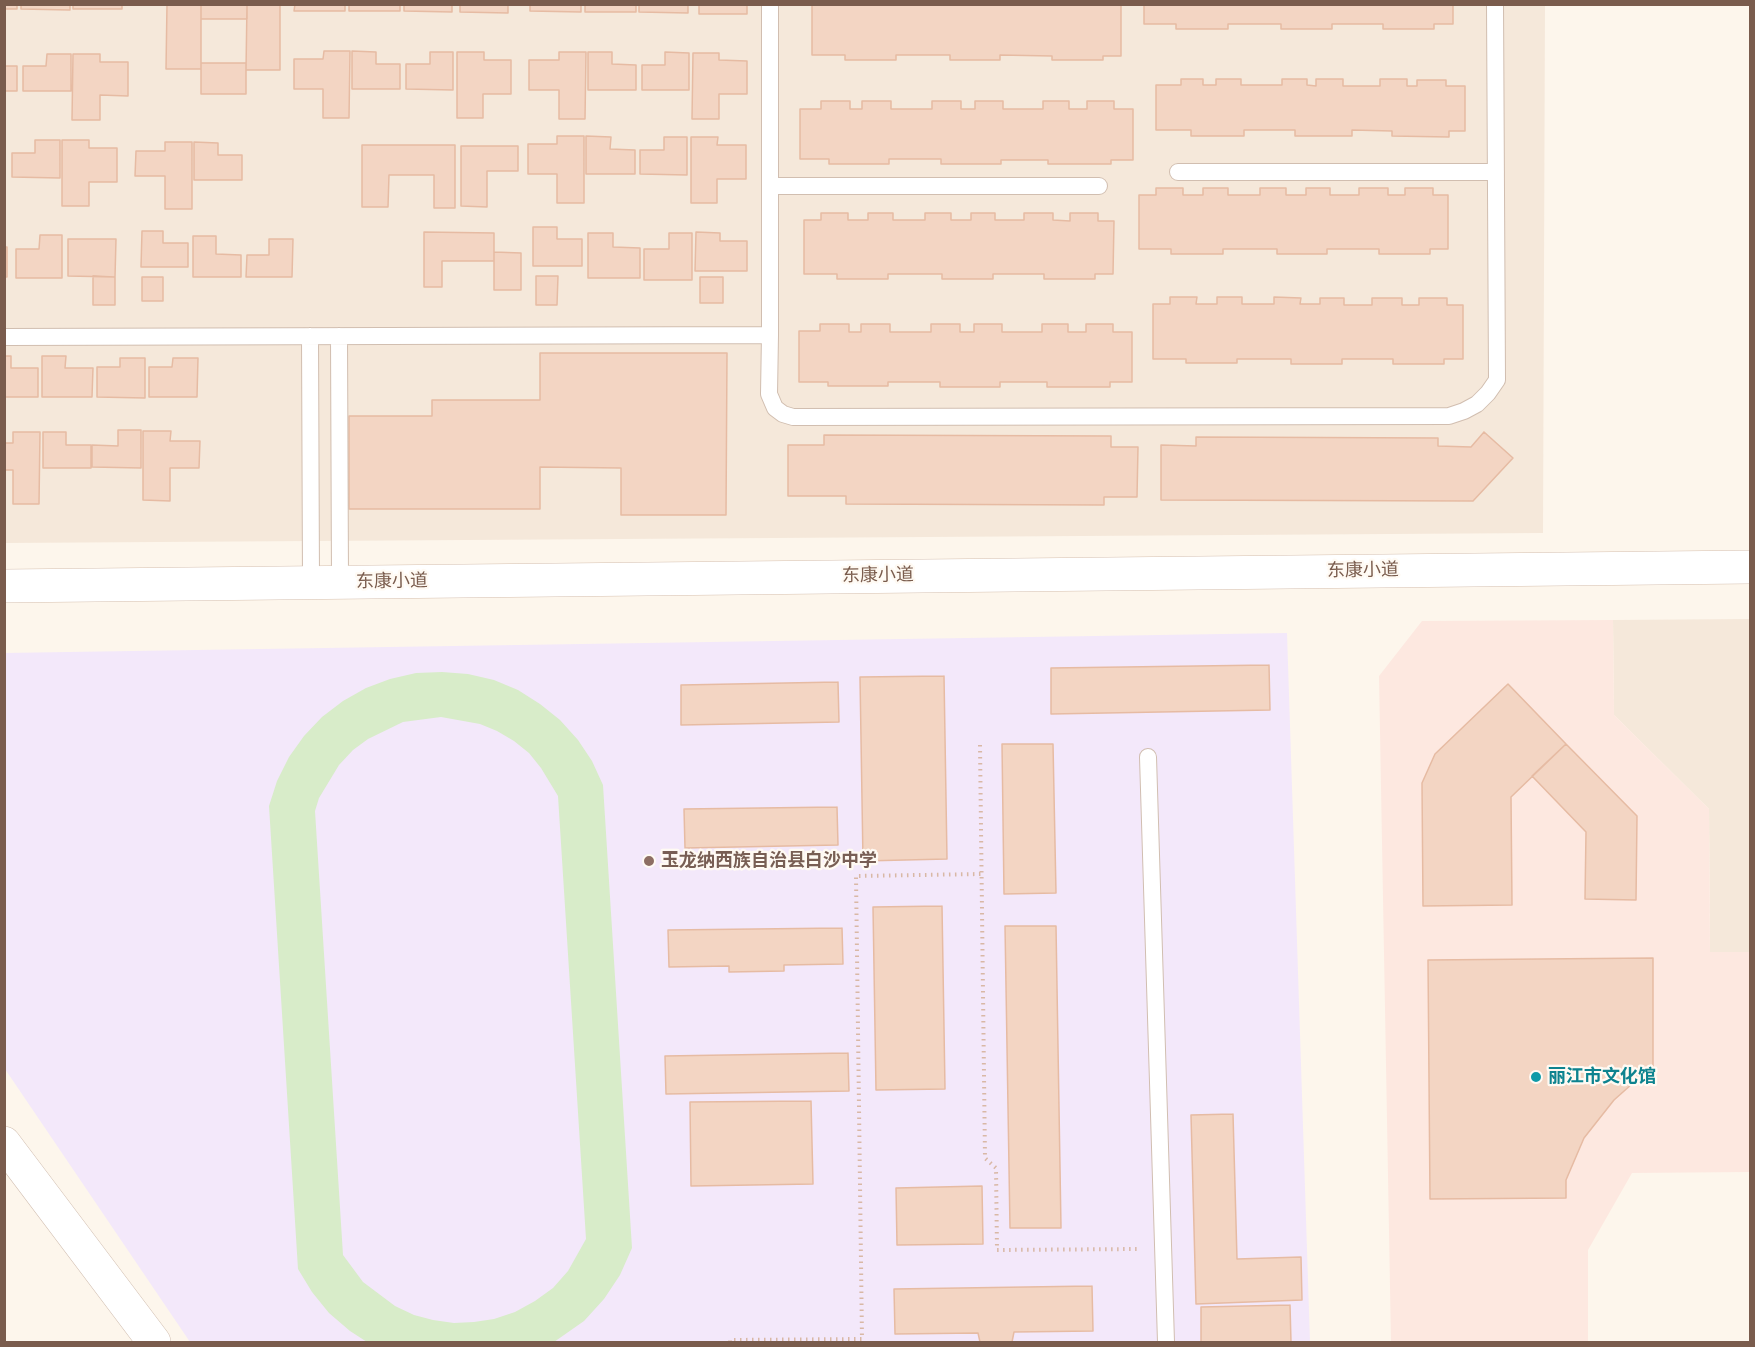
<!DOCTYPE html>
<html>
<head>
<meta charset="utf-8">
<style>
	body { margin:0 }
	#map { position:relative; width:1755px; height:1347px; overflow:hidden; background:#fdf6ec; font-family:"Varela Round",sans-serif }
	canvas { display:block }
	.frame { position:absolute; inset:0; border:6px solid #7a5c4d; pointer-events:none }
</style>
</head>
<body>
<div id="map">
<canvas width="1755" height="1347"></canvas>
<div class="frame"></div>
</div>
<script>
const ctx = document.querySelector('canvas').getContext('2d');
ctx.lineJoin = 'round';
function paint(path, color) {
  ctx.fillStyle = color;
  ctx.fill(path, 'evenodd');
}
function poly(rows) {
  const path = new Path2D();
  for (const r of rows) {
    path.moveTo(r[0], r[1]);
    for (let i = 2; i < r.length; i += 2) path.lineTo(r[i], r[i + 1]);
  }
  return path;
}
function strokePath(path, color, width, dash) {
  ctx.strokeStyle = color;
  ctx.lineWidth = width;
  ctx.lineCap = dash ? 'butt' : 'round';
  ctx.setLineDash(dash || []);
  ctx.stroke(path);
}
function drawText(font, color, halo, rows, align = 'center') {
  ctx.font = font + ' "Varela Round","Noto Sans SC",sans-serif';
  ctx.lineWidth = 4.5;
  ctx.setLineDash([]);
  ctx.textBaseline = 'middle';
  ctx.strokeStyle = halo;
  ctx.fillStyle = color;
  for (const [text, x, y, turn = 0] of rows) {
    ctx.save();
    ctx.translate(x, y);
    ctx.rotate((+turn || 0) * Math.PI / 180);
    ctx.textAlign = isNaN(turn) ? turn : align;
    if (halo) ctx.strokeText(text, 0, 0);
    ctx.fillText(text, 0, 0);
    ctx.restore();
  }
}
paint(poly([
	[4,5,1545,5,1543,533,5,543],
	[1750,619,1750,952,1710,952,1709,809,1614,715,1613,620]
]), '#f5e8da');
paint(poly([
	[1613,620,1614,715,1709,809,1710,952,1750,952,1750,1172,1632,1173,1588,1250,1588,1342,1391,1342,1379,676,1422,621]
]), '#fde8e0');
paint(poly([
	[1287,633,1310,1342,190,1342,5,1069,4,653]
]), '#f3e8fa');
paint(poly([
	[442,672,468,674,494,680,518,690,540,704,560,720,578,740,592,761,603,785,632,1248,620,1275,604,1299,584,1321,554,1342,367,1342,350,1331,329,1313,312,1292,298,1269,269,806,277,781,289,757,304,736,322,717,343,701,366,688,390,679,416,673],
	[441,717,480,724,497,731,514,741,529,753,541,768,558,796,586,1239,568,1271,553,1288,535,1301,515,1312,494,1319,474,1322,454,1323,433,1320,414,1315,395,1306,363,1282,343,1255,315,811,319,798,339,765,353,750,368,739,403,722]
]), '#d8ecc9');
const building = poly([
	[4,4,17,4,17,9,4,9,4,4],
	[21,4,70,4,70,10,21,9,21,4],
	[73,4,122,4,122,9,73,9,73,4],
	[167,4,201,4,201,69,166,69,167,4],
	[201,4,247,4,247,19,201,19,201,4],
	[247,4,280,4,280,70,246,70,247,4],
	[295,4,345,4,345,11,294,11,295,4],
	[349,4,400,4,400,11,349,11,349,4],
	[404,4,452,4,452,12,404,11,404,4],
	[460,4,508,4,508,13,460,12,460,4],
	[530,4,581,4,581,12,530,11,530,4],
	[585,4,636,4,636,12,585,12,585,4],
	[639,4,688,4,688,13,639,12,639,4],
	[699,4,747,4,747,14,699,14,699,4],
	[812,4,1121,4,1121,56,1103,56,1103,60,1052,60,1052,56,1000,55,1000,60,950,60,950,55,896,55,896,60,845,60,845,55,812,55,812,4],
	[1144,4,1453,4,1453,24,1434,24,1434,29,1383,29,1383,24,1332,24,1332,29,1281,29,1281,24,1228,24,1228,29,1176,29,1176,24,1144,24,1144,4],
	[324,51,350,51,349,118,323,118,323,89,294,89,294,59,323,59,324,51],
	[352,51,376,52,376,64,400,64,400,89,352,89,352,51],
	[430,52,453,52,453,90,406,89,406,64,430,64,430,52],
	[457,52,484,52,484,60,511,60,511,94,483,94,483,118,457,118,457,52],
	[559,52,586,52,585,119,559,119,559,90,529,90,529,60,559,60,559,52],
	[588,52,612,52,612,64,636,65,636,90,588,90,588,52],
	[665,52,689,53,689,90,642,90,642,65,665,65,665,52],
	[693,53,719,53,719,60,747,61,747,94,719,94,719,119,692,119,693,53],
	[47,54,71,54,71,91,23,91,23,66,46,66,47,54],
	[73,54,100,54,100,62,128,62,128,96,100,95,100,120,72,120,73,54],
	[201,63,246,63,246,94,201,94,201,63],
	[4,66,17,66,17,91,4,91,4,66],
	[1181,79,1203,79,1203,85,1216,85,1216,79,1241,79,1241,85,1282,85,1282,79,1307,79,1307,85,1316,86,1316,79,1343,79,1343,86,1380,86,1380,79,1407,79,1407,86,1417,86,1417,80,1446,80,1446,86,1465,86,1465,131,1449,131,1449,137,1392,136,1392,131,1352,130,1352,136,1295,136,1295,130,1244,130,1244,136,1191,136,1191,130,1156,130,1156,85,1181,85,1181,79],
	[821,101,850,101,850,109,862,109,862,101,891,101,891,109,932,109,932,101,961,101,961,109,975,109,975,101,1003,101,1003,109,1043,109,1043,101,1069,101,1069,109,1087,109,1087,101,1114,101,1114,109,1133,109,1133,160,1111,160,1111,164,1048,164,1048,160,1001,160,1001,164,941,164,941,159,889,159,889,164,829,164,829,159,800,159,800,109,821,109,821,101],
	[557,136,584,136,584,203,557,203,557,174,528,174,528,144,557,144,557,136],
	[586,136,611,137,610,149,635,150,635,174,586,174,586,136],
	[664,137,687,137,687,175,640,174,640,150,664,150,664,137],
	[691,137,718,137,717,145,746,145,746,179,717,179,717,203,691,203,691,137],
	[35,140,60,140,60,178,12,177,12,153,35,153,35,140],
	[62,140,89,140,89,148,117,148,117,182,89,182,89,206,62,206,62,140],
	[165,142,192,142,192,209,165,209,165,176,135,176,136,151,165,151,165,142],
	[194,142,218,143,218,155,242,155,242,180,194,180,194,142],
	[362,145,455,145,455,208,434,208,434,175,389,175,388,207,362,207,362,145],
	[461,146,518,146,518,171,487,171,487,207,461,206,461,146],
	[1156,188,1183,188,1183,195,1203,195,1203,188,1228,188,1228,195,1260,195,1260,188,1286,188,1286,195,1306,195,1306,188,1330,188,1330,195,1359,195,1359,188,1388,188,1388,195,1405,195,1405,188,1433,188,1433,195,1448,195,1448,249,1430,249,1430,254,1379,254,1379,249,1327,249,1327,254,1277,254,1277,249,1223,249,1223,254,1171,254,1171,249,1139,249,1139,195,1156,195,1156,188],
	[821,213,848,213,848,220,868,220,868,213,893,213,893,220,925,220,925,213,951,213,951,220,971,220,971,213,995,213,995,220,1024,220,1024,213,1053,213,1053,220,1070,221,1070,213,1098,213,1098,221,1114,221,1113,274,1095,274,1095,279,1044,279,1044,274,993,274,993,279,942,279,942,274,888,274,888,279,837,279,837,274,804,274,804,220,821,220,821,213],
	[533,227,557,227,557,239,582,239,582,266,533,266,533,227],
	[142,231,163,231,163,243,188,243,188,267,141,267,142,231],
	[424,232,494,233,494,261,442,261,442,287,424,287,424,232],
	[696,232,720,233,720,241,747,241,747,271,695,271,696,232],
	[588,233,613,233,613,247,640,248,640,278,588,278,588,233],
	[669,233,692,233,692,280,644,280,644,249,669,249,669,233],
	[40,235,62,235,62,278,16,278,16,249,39,249,40,235],
	[193,236,216,236,216,254,241,255,241,277,193,277,193,236],
	[68,239,116,239,115,277,68,276,68,239],
	[269,239,293,239,292,277,246,277,247,255,269,255,269,239],
	[4,247,7,247,7,277,4,277,4,247],
	[494,252,521,253,521,290,494,290,494,252],
	[93,276,115,277,115,305,93,305,93,276],
	[536,276,558,276,557,305,536,305,536,276],
	[142,277,163,277,163,301,142,301,142,277],
	[700,277,723,277,723,303,700,303,700,277],
	[1170,297,1197,297,1196,304,1217,304,1217,297,1242,297,1242,304,1274,304,1274,297,1301,298,1300,304,1320,304,1320,298,1344,298,1344,305,1372,305,1372,298,1402,298,1402,305,1419,305,1419,298,1447,298,1447,305,1463,305,1463,359,1444,359,1444,364,1393,364,1393,359,1342,359,1342,364,1291,364,1291,359,1237,359,1237,363,1186,363,1186,359,1153,359,1153,304,1170,304,1170,297],
	[820,324,849,324,849,332,861,332,861,324,890,324,890,332,931,332,931,324,960,324,960,332,974,332,974,324,1002,324,1002,332,1042,332,1042,324,1068,324,1068,332,1086,332,1086,324,1113,324,1113,332,1132,332,1132,382,1110,382,1110,387,1047,387,1047,382,1000,382,1000,387,940,387,940,382,888,382,888,386,828,386,828,382,799,382,799,331,820,331,820,324],
	[540,353,727,353,726,515,621,515,621,468,540,467,540,509,349,509,349,416,432,416,432,400,540,400,540,353],
	[4,356,11,356,11,368,38,368,38,397,4,397,4,356],
	[42,356,66,356,65,368,93,368,92,397,42,397,42,356],
	[120,358,145,358,145,398,97,397,97,367,120,367,120,358],
	[173,358,198,358,197,397,149,397,149,367,172,367,173,358],
	[118,430,141,430,141,468,92,467,92,445,118,446,118,430],
	[143,431,171,431,170,441,200,441,199,468,170,468,170,501,143,500,143,431],
	[13,432,40,432,39,504,13,504,13,470,4,470,4,443,13,443,13,432],
	[43,432,66,432,66,445,91,445,91,468,43,468,43,432],
	[1484,432,1513,458,1473,501,1161,500,1161,445,1196,446,1196,437,1438,438,1438,446,1471,447,1484,432],
	[824,435,1111,436,1111,447,1138,447,1137,497,1104,497,1104,505,846,504,846,496,788,496,788,445,824,445,824,435],
	[1269,665,1270,710,1051,714,1051,668,1269,665],
	[944,676,947,859,863,861,860,677,944,676],
	[838,682,839,722,681,725,681,685,838,682],
	[1508,684,1566,744,1511,797,1512,905,1423,906,1422,783,1435,754,1508,684],
	[1002,744,1053,744,1056,893,1004,894,1002,744],
	[1566,744,1637,816,1636,900,1585,899,1586,832,1532,776,1566,744],
	[837,807,838,845,685,848,684,809,837,807],
	[942,906,945,1089,876,1090,873,907,942,906],
	[1005,926,1056,926,1061,1228,1010,1228,1005,926],
	[842,928,843,964,784,965,784,971,729,972,729,966,669,967,668,930,842,928],
	[1653,958,1653,1069,1632,1084,1614,1100,1584,1138,1566,1180,1566,1198,1430,1199,1428,960,1653,958],
	[848,1053,849,1091,666,1094,665,1056,848,1053],
	[811,1101,813,1184,691,1186,690,1102,811,1101],
	[1233,1114,1237,1259,1301,1257,1302,1300,1196,1304,1191,1115,1233,1114],
	[982,1186,983,1244,897,1245,896,1188,982,1186],
	[1092,1286,1093,1331,1014,1332,1012,1342,980,1342,978,1333,895,1334,894,1289,1092,1286],
	[1290,1305,1291,1342,1201,1342,1201,1307,1290,1305]
]);
paint(building, '#f3d5c3');
strokePath(building, '#e6bba3', 1.5);
const lane = poly([
	[1178,172,1496,172],
	[770,186,1099,186],
	[770,335,769,394,775,408,783,414,793,417,1449,416,1464,411,1477,404,1488,393,1497,380,1495,4],
	[310,336,311,582],
	[339,336,340,582],
	[4,337,770,335,770,4],
	[1148,757,1166,1342]
]);
const street = poly([
	[4,1143,154,1342]
]);
const secondary = poly([
	[4,586,1750,567]
]);
strokePath(lane, '#d1beb0', 18);
strokePath(street, '#d1beb0', 34);
strokePath(secondary, '#d6c0b0', 34);
strokePath(poly([
	[980,745,985,1158,996,1168,997,1250,1140,1249],
	[730,1342,730,1340,862,1339,856,876,982,874]
]), '#d9b8a5', 4, [1.5, 4.5]);
strokePath(lane, '#fff', 16);
strokePath(street, '#fff', 33);
strokePath(secondary, '#fff', 33);
for (const [x, y, r, color] of [
	[649,861,6,"#8d6e63"],
	[1536,1077,6,"#0f9aa8"]
]) {
  const dot = new Path2D();
  dot.arc(x, y, r, 0, 2 * Math.PI);
  ctx.fillStyle = color;
  ctx.fill(dot);
  strokePath(dot, '#fffaf3', 2);
}
drawText('18px', '#7a5c4d', '#fffaf3', [
	["东康小道",1363,571,-1],
	["东康小道",878,576,-1],
	["东康小道",392,582,-1]
]);
drawText('bold 18px', '#785e54', '#fffaf3', [
	["玉龙纳西族自治县白沙中学",661,861]
], 'left');
drawText('bold 18px', '#0d838f', '#fffaf3', [
	["丽江市文化馆",1548,1077]
], 'left');
</script>
</body>
</html>
